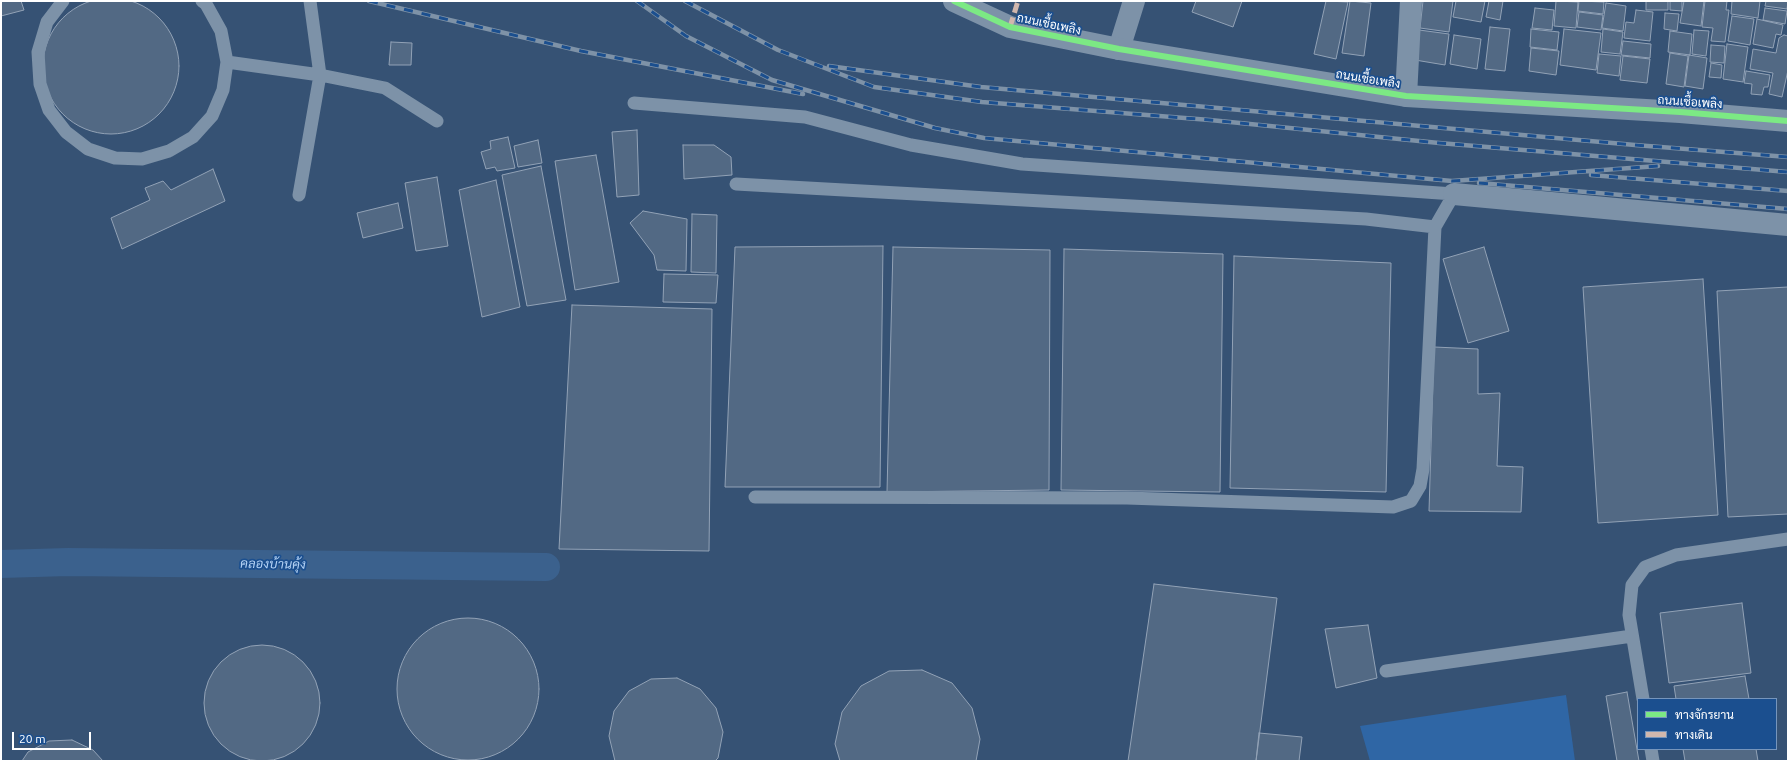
<!DOCTYPE html>
<html>
<head>
<meta charset="utf-8">
<style>
	body { margin:0 }
	#map { position:relative; width:1789px; height:762px; overflow:hidden; background:#365274; font-family:Ubuntu,Sarabun,sans-serif }
	canvas { display:block }
	.frame { position:absolute; inset:0; border:2px solid #fff; pointer-events:none }
	.legend { position:absolute; left:1637px; top:698px; width:140px; height:52px; box-sizing:border-box; background:#1b4f8f; border:1px solid #7695bc; margin:0; padding:5px 7px; list-style:none; font-size:12px; color:#fff }
	.legend li { display:flex; align-items:center; gap:8px; height:20px }
	.legend b { width:20px; border:1px solid #7695bc }
	.scale { position:absolute; left:12px; top:732px; width:79px; height:18px; box-sizing:border-box; border:2px solid #fff; border-top:0; padding-left:5px; font-size:12px; line-height:14px; white-space:nowrap; color:#fff; -webkit-text-stroke:3px #1b4f8f; paint-order:stroke }
</style>
</head>
<body>
<div id="map">
<canvas width="1789" height="762"></canvas>
<div class="frame"></div>
<ul class="legend">
<li><b style="height:5px;background:#7ce984"></b>ทางจักรยาน</li>
<li><b style="height:5px;background:#d1b7ad"></b>ทางเดิน</li>
</ul>
<div class="scale">20 m</div>
</div>
<script>
const ctx = document.querySelector('canvas').getContext('2d');
ctx.lineJoin = 'round';
function paint(path, color) {
  ctx.fillStyle = color;
  ctx.fill(path, 'evenodd');
}
function poly(rows) {
  const path = new Path2D();
  for (const r of rows) {
    if (r.length === 3) {
      path.moveTo(r[0] + r[2], r[1]);
      path.arc(r[0], r[1], r[2], 0, 2 * Math.PI);
      continue;
    }
    path.moveTo(r[0], r[1]);
    for (let i = 2; i < r.length; i += 2) path.lineTo(r[i], r[i + 1]);
  }
  return path;
}
function strokePath(path, color, width, dash) {
  ctx.strokeStyle = color;
  ctx.lineWidth = width;
  ctx.lineCap = dash ? 'butt' : 'round';
  ctx.setLineDash(dash || []);
  ctx.stroke(path);
}
function drawText(font, color, halo, rows, align = 'center') {
  ctx.font = font + ' Ubuntu,Sarabun,sans-serif';
  ctx.lineWidth = 3.5;
  ctx.setLineDash([]);
  ctx.textBaseline = 'middle';
  ctx.strokeStyle = halo;
  ctx.fillStyle = color;
  for (const [text, x, y, turn = 0] of rows) {
    ctx.save();
    ctx.translate(x, y);
    ctx.rotate((+turn || 0) * Math.PI / 180);
    ctx.textAlign = isNaN(turn) ? turn : align;
    if (halo) ctx.strokeText(text, 0, 0);
    ctx.fillText(text, 0, 0);
    ctx.restore();
  }
}
paint(poly([
	[1566,695,1575,761,1370,761,1360,726]
]), '#2f66a5');
strokePath(poly([
	[1,564,68,562,546,567]
]), '#3b618d', 28);
const building = poly([
	[111,66,68],
	[1,1,21,1,24,10,1,16,1,1],
	[1196,1,1242,1,1233,27,1192,12,1196,1],
	[1326,1,1348,2,1336,59,1314,54,1326,1],
	[1350,1,1371,3,1364,56,1342,53,1350,1],
	[1423,1,1453,1,1449,32,1420,28,1423,1],
	[1456,1,1485,1,1481,22,1453,17,1456,1],
	[1489,1,1503,1,1500,20,1486,17,1489,1],
	[1556,1,1578,2,1576,28,1554,26,1556,1],
	[1579,1,1604,2,1603,14,1578,11,1579,1],
	[1646,1,1668,1,1668,10,1646,10,1646,1],
	[1670,1,1682,1,1682,11,1670,10,1670,1],
	[1684,1,1704,1,1701,26,1680,23,1684,1],
	[1705,1,1727,1,1726,10,1729,10,1725,42,1711,41,1713,28,1702,27,1705,1],
	[1732,1,1760,1,1758,18,1731,14,1732,1],
	[1766,1,1788,1,1787,9,1765,6,1766,1],
	[1606,3,1626,6,1623,31,1602,28,1606,3],
	[1535,8,1554,10,1552,30,1532,28,1535,8],
	[1765,8,1787,11,1785,24,1763,20,1765,8],
	[1636,10,1653,12,1650,41,1624,38,1626,22,1634,23,1636,10],
	[1579,12,1603,15,1601,30,1577,27,1579,12],
	[1665,13,1679,14,1677,31,1664,29,1665,13],
	[1732,16,1754,19,1750,45,1728,41,1732,16],
	[1757,19,1783,25,1781,35,1776,34,1773,48,1753,44,1757,19],
	[1490,27,1510,29,1505,71,1485,69,1490,27],
	[1531,29,1559,32,1557,50,1530,47,1531,29],
	[1564,29,1601,33,1596,70,1560,65,1564,29],
	[1603,29,1623,32,1620,54,1601,52,1603,29],
	[1419,30,1449,34,1445,65,1415,60,1419,30],
	[1694,30,1709,31,1706,56,1692,54,1694,30],
	[1670,31,1692,34,1690,55,1668,52,1670,31],
	[1454,35,1481,39,1477,69,1450,64,1454,35],
	[1784,35,1788,36,1788,70,1782,97,1769,94,1773,73,1750,69,1753,49,1776,53,1779,38,1784,35],
	[1623,41,1651,44,1650,58,1621,55,1623,41],
	[391,42,412,43,411,65,389,65,391,42],
	[1727,44,1748,47,1743,82,1723,79,1727,44],
	[1711,45,1725,46,1724,63,1710,62,1711,45],
	[1531,48,1559,51,1556,75,1529,71,1531,48],
	[1670,53,1688,56,1684,87,1666,84,1670,53],
	[1599,54,1621,56,1619,76,1597,73,1599,54],
	[1689,55,1707,58,1703,89,1685,86,1689,55],
	[1623,56,1650,59,1647,83,1620,80,1623,56],
	[1711,63,1722,65,1721,78,1709,77,1711,63],
	[1746,71,1770,75,1768,87,1764,87,1762,95,1751,94,1752,84,1744,83,1746,71],
	[637,130,639,195,617,197,612,132,637,130],
	[508,137,515,168,497,171,495,167,486,169,481,152,491,149,490,141,508,137],
	[538,140,542,163,518,167,514,146,538,140],
	[683,145,714,145,731,157,732,175,684,179,683,145],
	[596,155,619,282,575,290,555,161,596,155],
	[541,166,566,300,527,306,502,175,541,166],
	[213,169,225,201,122,249,111,218,150,200,145,188,163,181,171,190,213,169],
	[437,177,448,246,416,251,405,183,437,177],
	[496,180,520,307,482,317,459,190,496,180],
	[398,203,403,228,363,238,357,213,398,203],
	[643,211,687,219,686,271,657,270,654,255,630,223,643,211],
	[692,214,717,215,716,273,691,272,692,214],
	[883,246,880,487,725,487,735,247,883,246],
	[893,247,1050,250,1049,490,887,492,893,247],
	[1484,247,1509,331,1468,343,1443,259,1484,247],
	[1064,249,1223,254,1220,492,1061,490,1064,249],
	[1234,256,1391,263,1386,492,1230,488,1234,256],
	[664,274,718,275,716,303,663,302,664,274],
	[1703,279,1718,515,1598,523,1583,287,1703,279],
	[1788,287,1788,514,1728,517,1717,291,1788,287],
	[572,305,712,309,709,551,559,549,572,305],
	[1434,347,1478,349,1478,394,1500,393,1497,466,1523,467,1521,512,1429,511,1434,347],
	[1154,584,1277,598,1256,761,1128,761,1154,584],
	[1742,603,1751,673,1669,683,1660,613,1742,603],
	[468,689,71],
	[1368,625,1377,678,1336,688,1325,629,1368,625],
	[262,703,58],
	[922,670,952,683,972,708,980,739,976,761,840,761,835,744,842,712,861,686,889,671,922,670],
	[1745,676,1749,699,1676,699,1674,686,1745,676],
	[677,678,700,689,716,708,723,732,718,758,715,761,615,761,609,736,614,711,629,691,651,679,677,678],
	[1627,692,1639,761,1617,761,1606,696,1627,692],
	[1259,733,1302,737,1299,761,1256,761,1259,733],
	[72,740,93,750,103,761,22,761,28,752,49,741,72,740],
	[1683,749,1756,749,1758,761,1685,761,1683,749]
]);
paint(building, '#526984');
strokePath(building, '#92a2b6', 1);
strokePath(poly([
	[63,1,47,22,38,52,40,84,49,110,66,132,88,149,115,158,142,159,169,151,193,137,212,116,223,90,227,62,221,31,206,4,202,1],
	[310,1,320,75,385,88,437,121],
	[227,62,320,75,299,195],
	[634,103,805,117,911,145,1022,164,1454,194,1435,227,1366,219,736,184],
	[755,497,1127,498,1393,507,1411,501,1420,486,1423,469,1435,227],
	[1386,671,1632,636],
	[1643,699,1629,615,1632,585,1645,567,1676,555,1788,539],
	[1651,749,1653,761]
]), '#7d92a8', 13);
strokePath(poly([
	[1119,49,1134,1],
	[1406,96,1411,1],
	[1454,194,1788,225]
]), '#7d92a8', 22);
strokePath(poly([
	[954,1,1010,27,1119,49,1406,96,1680,112,1788,121]
]), '#7d92a8', 22);
const rail = poly([
	[369,1,581,51,803,94],
	[637,1,686,36,772,80,935,128,984,138,1452,181,1658,166],
	[685,1,778,50,874,87,982,102,1210,120,1439,143,1788,172],
	[829,66,981,87,1635,145,1788,157],
	[1591,175,1788,191],
	[1479,183,1788,209]
]);
strokePath(rail, '#7e92a7', 4.5);
strokePath(rail, '#1b4f8f', 3, [9]);
strokePath(poly([
	[1010,27,1018,1]
]), '#d1b7ad', 5, [10, 5]);
strokePath(poly([
	[954,1,1010,27,1119,49,1406,96,1680,112,1788,121]
]), '#7ce984', 6);
drawText('12px', '#fff', '#1b4f8f', [
	["ถนนเชื้อเพลิง",1049,24,12],
	["ถนนเชื้อเพลิง",1368,79,9],
	["ถนนเชื้อเพลิง",1690,102,4]
]);
drawText('italic 13px', '#b5d3f5', '#1b4f8f', [
	["คลองบ้านคุ้ง",273,564,1]
]);
</script>
</body>
</html>
